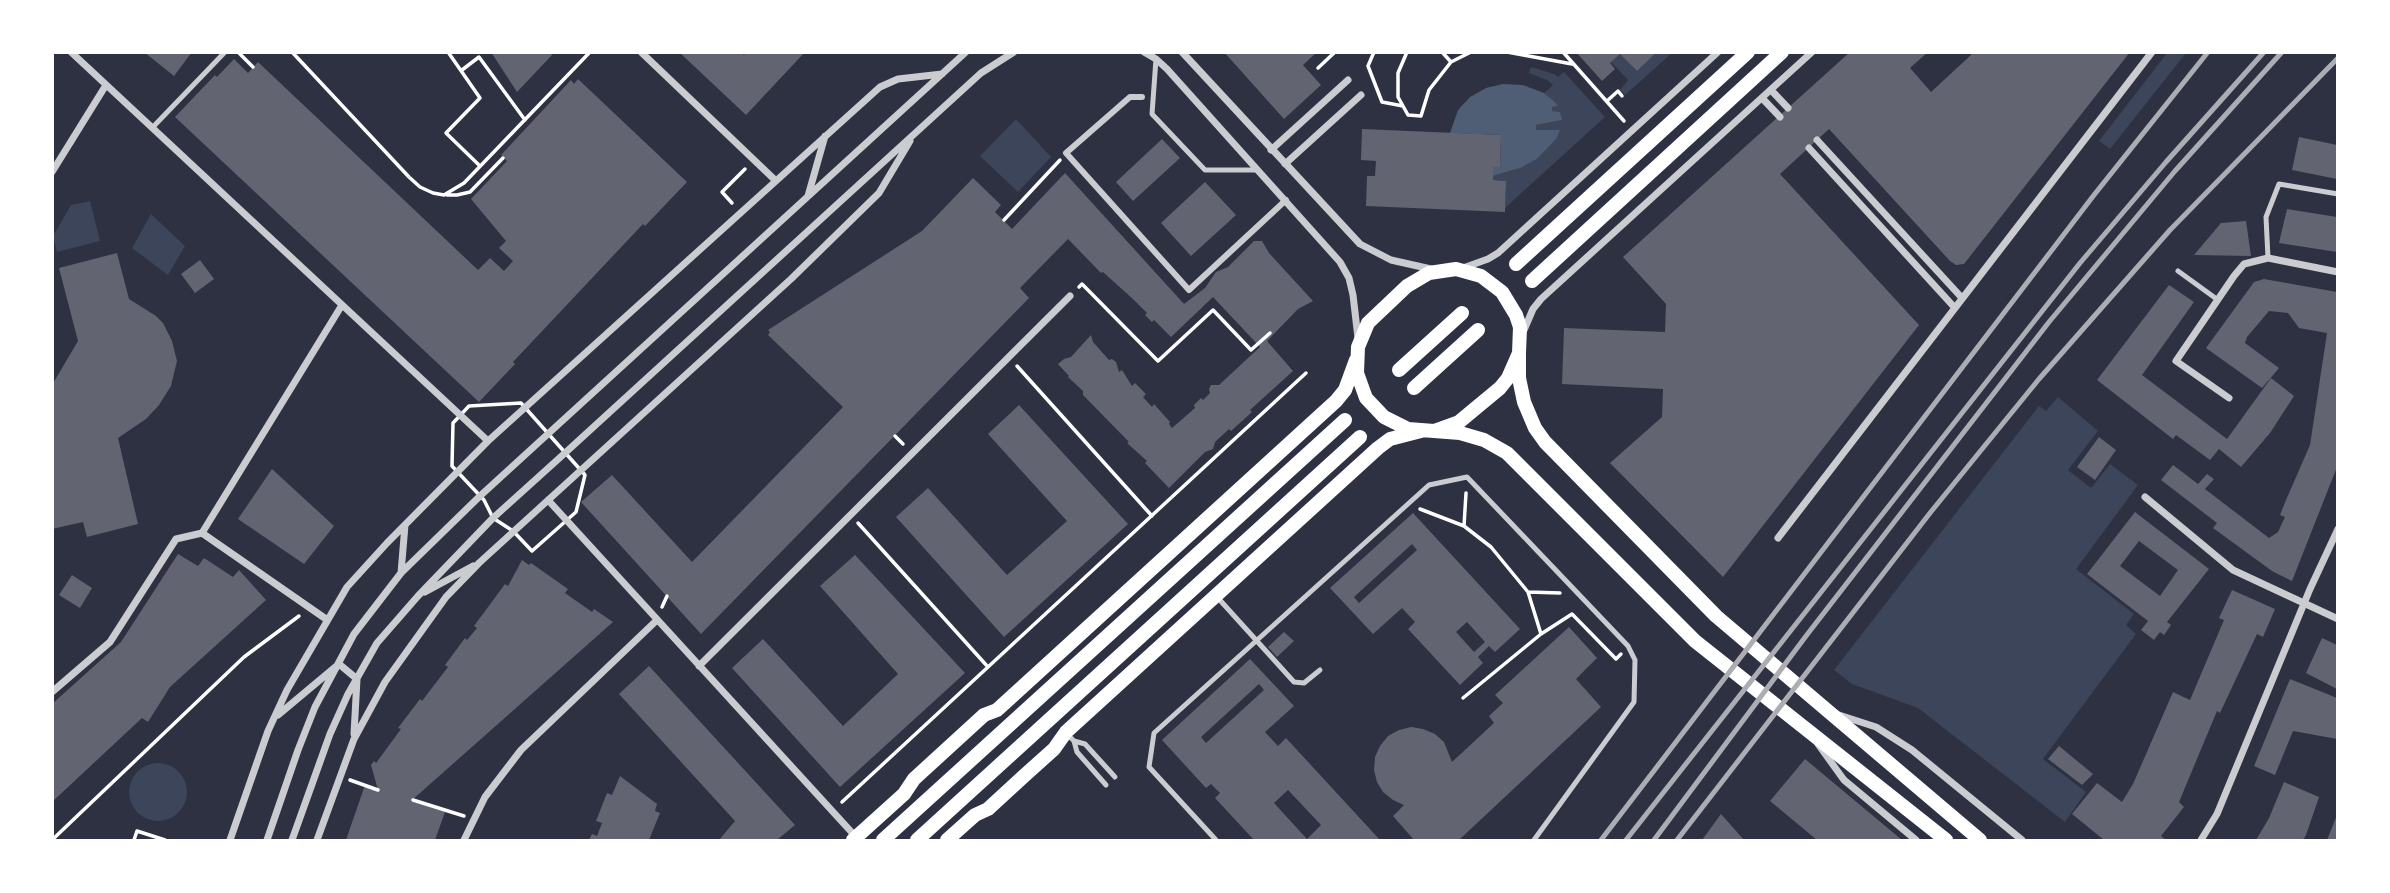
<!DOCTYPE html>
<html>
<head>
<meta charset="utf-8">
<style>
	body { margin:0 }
	#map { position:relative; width:2390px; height:893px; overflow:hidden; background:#2d3142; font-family:"Fira Sans",sans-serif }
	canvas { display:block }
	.frame { position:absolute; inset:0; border:54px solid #fff; pointer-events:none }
</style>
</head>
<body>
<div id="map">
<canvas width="2390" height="893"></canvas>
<div class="frame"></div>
</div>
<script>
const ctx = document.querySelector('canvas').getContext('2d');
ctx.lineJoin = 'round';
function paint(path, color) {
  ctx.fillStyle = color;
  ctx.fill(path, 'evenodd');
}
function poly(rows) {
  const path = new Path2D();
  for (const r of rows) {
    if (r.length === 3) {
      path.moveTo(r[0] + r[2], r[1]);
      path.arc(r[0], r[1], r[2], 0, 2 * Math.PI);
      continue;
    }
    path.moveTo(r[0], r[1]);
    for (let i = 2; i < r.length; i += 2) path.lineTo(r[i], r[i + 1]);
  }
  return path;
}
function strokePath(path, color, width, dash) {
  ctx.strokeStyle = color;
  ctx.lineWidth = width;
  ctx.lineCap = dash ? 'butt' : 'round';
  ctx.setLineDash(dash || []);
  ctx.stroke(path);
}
paint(poly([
	[1654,53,1672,53,1625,95,1620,90,1628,80,1611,62,1620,54,1637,71,1655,54],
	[2167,53,2186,53,2110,149,2099,141],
	[1531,67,1554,74,1558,77,1564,72,1605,117,1505,208,1506,181,1493,180,1493,176,1514,170,1537,159,1542,154,1535,125,1562,120,1552,112,1552,107,1557,106,1554,101,1544,93,1553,85,1547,80,1529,73],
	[1016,119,1051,157,1018,192,980,156],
	[90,201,100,241,57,252,53,236,71,205],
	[151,214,185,246,168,275,132,248],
	[2058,397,2098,431,2068,470,2091,488,2110,464,2138,485,2076,569,2134,614,2126,625,2136,634,2043,759,2086,792,2065,822,1918,708,1852,684,1834,670,2039,406,2046,411],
	[158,792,29]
]), '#3c4559');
paint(poly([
	[1503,84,1523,85,1544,93,1554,101,1558,106,1552,107,1552,111,1560,112,1562,120,1536,125,1536,130,1560,130,1556,139,1537,159,1520,168,1493,176,1493,167,1500,167,1501,135,1450,133,1458,110,1470,97,1486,88]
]), '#4f5d75');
paint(poly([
	[144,52,192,52,174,76],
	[491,52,550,52,552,55,517,92],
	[679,52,741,52,744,55,746,52,805,52,746,115],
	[1224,52,1317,52,1303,65,1321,85,1284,119],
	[1576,52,1654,52,1655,54,1637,71,1620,54,1610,63,1615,69,1602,81],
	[1850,52,1928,52,1910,68,1931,92,1971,55,1969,52,2130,52,1964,264,1956,265,1950,261,1829,129,1780,174,1919,325,1723,577,1610,463,1662,417,1663,389,1562,384,1564,328,1665,332,1666,304,1623,257],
	[234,59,248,73,258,62,478,270,490,258,504,271,513,261,499,248,506,241,471,199,507,161,501,155,571,80,574,84,578,79,687,182,645,226,643,224,513,362,515,364,479,402,175,117,215,75,217,77],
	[1362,129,1501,135,1500,167,1493,167,1493,180,1506,181,1505,212,1366,206,1367,176,1375,176,1376,161,1361,160],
	[2299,137,2337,145,2337,179,2292,170],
	[1162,139,1180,158,1133,201,1116,182],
	[1065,173,1184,304,1205,288,1216,272,1228,267,1254,241,1262,241,1269,253,1313,301,1298,309,1267,341,1293,371,1250,410,1252,412,1231,431,1229,429,1215,442,1213,449,1205,452,1169,488,1145,463,1147,461,1127,443,1129,442,1083,395,1083,391,1068,377,1069,376,1058,364,1064,359,1071,357,1091,335,1093,342,1109,360,1112,359,1116,362,1119,372,1122,370,1132,386,1135,383,1146,394,1143,397,1152,407,1154,404,1170,422,1169,424,1172,428,1195,408,1194,405,1201,398,1203,400,1210,393,1209,389,1211,385,1219,385,1260,347,1213,297,1171,337,1154,320,1152,322,1145,315,1147,313,1134,300,1103,272,1101,273,1068,239,1020,288,1029,298,701,634,581,502,612,475,692,562,843,407,768,335,770,332,768,330,922,231,973,178,1001,205,995,212,1012,229],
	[1205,182,1236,215,1191,256,1161,223],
	[2287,209,2337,217,2337,252,2279,243],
	[2246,221,2251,256,2194,255,2221,223],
	[117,253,129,299,156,316,163,323,172,341,177,361,171,386,159,405,146,419,118,438,138,524,87,537,83,522,52,529,52,385,78,341,59,268],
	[200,260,214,279,195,293,181,274],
	[2264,279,2337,292,2337,467,2292,581,2272,571,2213,528,2217,523,2161,480,2173,465,2198,484,2207,474,2214,479,2205,489,2269,538,2278,532,2285,517,2280,515,2286,500,2310,445,2327,333,2299,328,2288,313,2269,311,2247,337,2245,343,2279,368,2262,388,2206,348,2254,282],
	[2169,285,2194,302,2142,375,2227,439,2271,378,2294,396,2270,433,2241,467,2219,449,2210,460,2176,435,2173,439,2097,380],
	[1019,405,1128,524,1004,637,896,517,928,488,1007,575,1067,521,988,434],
	[2099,437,2116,450,2095,480,2077,467],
	[272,469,334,526,304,564,238,519],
	[2135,512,2209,569,2167,622,2171,625,2164,635,2160,632,2154,640,2141,630,2148,621,2087,574],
	[2139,541,2178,570,2160,596,2120,566],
	[1413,513,1520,629,1495,652,1489,646,1478,657,1483,663,1460,685,1408,629,1415,622,1402,608,1373,634,1330,588],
	[1412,544,1417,550,1359,603,1354,597],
	[1467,622,1485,642,1474,652,1456,632],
	[178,554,198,566,204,558,233,577,239,570,266,600,170,687,148,722,142,718,52,802,52,704,121,642],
	[855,555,965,673,840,787,732,668,763,639,843,726,898,674,820,586],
	[522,560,529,565,531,563,568,589,565,593,592,612,594,609,613,622,411,801,445,812,435,840,346,840,365,785,378,790,371,765,374,761,376,763,401,729,398,728,420,699,422,701,448,667,445,665,465,638,467,640,477,628,474,626,505,584,508,586],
	[72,575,92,588,80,608,59,595],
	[2232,590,2275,609,2263,637,2257,634,2220,713,2217,711,2179,802,2184,807,2161,836,2166,840,2104,840,2072,814,2097,783,2122,802,2133,784,2173,692,2190,700,2224,620,2219,618],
	[1569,627,1597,658,1576,679,1601,707,1459,840,1414,840,1393,816,1404,805,1393,800,1383,792,1377,782,1374,770,1375,757,1380,746,1388,736,1399,730,1411,727,1423,729,1435,734,1444,742,1452,762,1494,723,1489,716,1503,703,1495,695],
	[1284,632,1294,641,1277,657,1268,647],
	[2322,638,2337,645,2337,689,2306,673],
	[1250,659,1294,706,1265,732,1278,746,1286,738,1380,840,1254,840,1215,798,1220,793,1211,784,1206,788,1162,740],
	[1259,684,1264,690,1206,743,1201,737],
	[1288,790,1321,825,1307,839,1274,803],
	[649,666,795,825,777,840,719,840,735,821,619,694],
	[2290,679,2337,698,2337,739,2293,731,2275,775,2254,766],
	[2059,746,2093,774,2082,785,2048,759],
	[1805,759,1902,840,1817,840,1770,801],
	[620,776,657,804,655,811,660,813,649,840,589,840,592,834,597,836,602,823,596,821,607,793,612,795],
	[2284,782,2319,797,2306,835,2303,840,2256,840,2269,818],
	[1721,814,1744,840,1702,840],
	[2337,815,2337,840,2327,840]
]), '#626471');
strokePath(poly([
	[238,52,253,67],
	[292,52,409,177,420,187,433,193,444,195,464,183,590,52],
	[448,52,480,98,446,133,480,166],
	[1374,52,1368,66,1382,102,1403,106],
	[1407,52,1398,73,1398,97,1408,115,1421,116,1429,90,1451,62,1471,52],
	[1442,52,1451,62],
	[1507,52,1572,64],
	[1563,52,1624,121],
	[1318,68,1335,52],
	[462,70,479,57,525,120],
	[1607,101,1618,91,1622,96],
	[447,195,457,195,470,192,503,158],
	[732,203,722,192,745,169],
	[1004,220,1060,160],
	[1079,287,1082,284,1158,361,1213,310,1251,350,1270,333],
	[1017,366,1152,516],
	[521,403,585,475,576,512,532,551,513,531,493,518,484,500,452,466,453,423,469,406,521,403],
	[895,436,903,444],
	[1466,493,1464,526,1491,547,1528,592,1541,634,1572,614,1616,659,1621,654],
	[1420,509,1464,526],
	[858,523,988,667],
	[1528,592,1560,593],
	[662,607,667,596],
	[1463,698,1541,634],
	[350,780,378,790],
	[413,800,464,816],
	[842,802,1306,373],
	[52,840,244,657,299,616],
	[134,840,137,831,165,840]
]), '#fff', 3.5);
strokePath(poly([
	[1156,59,1152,114,1205,170,1258,170],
	[152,128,225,52],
	[2268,258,2266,217,2279,184,2338,194],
	[2178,271,2218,300],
	[1218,598,1294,682,1304,683,1320,670],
	[1066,733,1074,741,1085,744,1115,777],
	[1074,741,1077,752,1106,785],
	[1216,840,1149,767,1154,733,1429,485,1467,477,1628,646,1635,660,1634,702,1534,840]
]), '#caccd0', 5);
strokePath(poly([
	[1142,97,1130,97,1066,153,1189,290,1286,200]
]), '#caccd0', 6);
strokePath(poly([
	[71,52,488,441],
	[641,52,775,180],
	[1144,52,1156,59,1167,69,1340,262,1349,278,1353,295,1358,338],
	[1182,52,1360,244,1391,260,1431,269],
	[1771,90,1788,108],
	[1762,98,1780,117],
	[1817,140,1962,298],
	[1809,148,1955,308],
	[1271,150,1348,80],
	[1285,164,1361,95],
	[52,172,106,85],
	[808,196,825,136],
	[1463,268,1488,259,1498,253,1718,52],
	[1524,330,1533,309,1541,299,1812,52],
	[2229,398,2176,361,2234,276,2244,264,2268,258,2338,272],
	[2145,497,2233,570,2338,619],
	[548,500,856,837],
	[202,533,342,305],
	[1778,538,2152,52],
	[401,573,405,525],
	[425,592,473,566],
	[699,666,1070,296],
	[52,692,110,642,176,539,202,533,326,619],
	[278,715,339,664,357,679,354,734],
	[1839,715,1876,727,1912,750,2022,840],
	[1818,744,1844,780,1916,840],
	[230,840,268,731,287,690,347,587,387,543,488,441,880,87,898,79,942,74],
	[267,840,298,750,315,707,354,634,401,573,480,496,966,52],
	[292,840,330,734,348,694,377,643,418,596,493,518,565,453,981,73,1014,52],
	[317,840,354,739,385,682,446,597,479,563,791,279,879,193,910,141],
	[464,840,485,797,521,750,657,620],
	[2201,840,2217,814,2310,589,2338,529]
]), '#caccd0', 7);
strokePath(poly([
	[1516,264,1748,52],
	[1456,269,1481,276,1502,292,1516,315,1520,327,1519,353,1508,378,1500,388,1459,422,1434,431,1408,429,1384,417,1366,398,1357,373,1358,347,1368,323,1407,286,1429,273,1456,269],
	[1532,281,1782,52],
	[1519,353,1519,378,1524,402,1535,428,1545,442,1716,616,1980,840],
	[1399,370,1462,313],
	[1414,388,1478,330],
	[1434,431,1460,433,1484,440,1507,453,1695,641,1946,840],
	[853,840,904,794,914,779,984,715,997,710,1336,401,1345,390,1356,360],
	[883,840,1345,420],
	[917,840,1360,437],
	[947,840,975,815,988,809,1025,775,1054,749,1066,732,1378,448,1390,439,1421,431]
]), '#fff', 14);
strokePath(poly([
	[1601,840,2094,195,2208,52],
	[1626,840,2080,263,2166,162,2264,52],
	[1654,840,1806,636,2049,322,2175,171,2282,52],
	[1677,840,1930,513,2039,379,2170,230,2338,58]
]), '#abadb3', 5);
</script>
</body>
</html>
